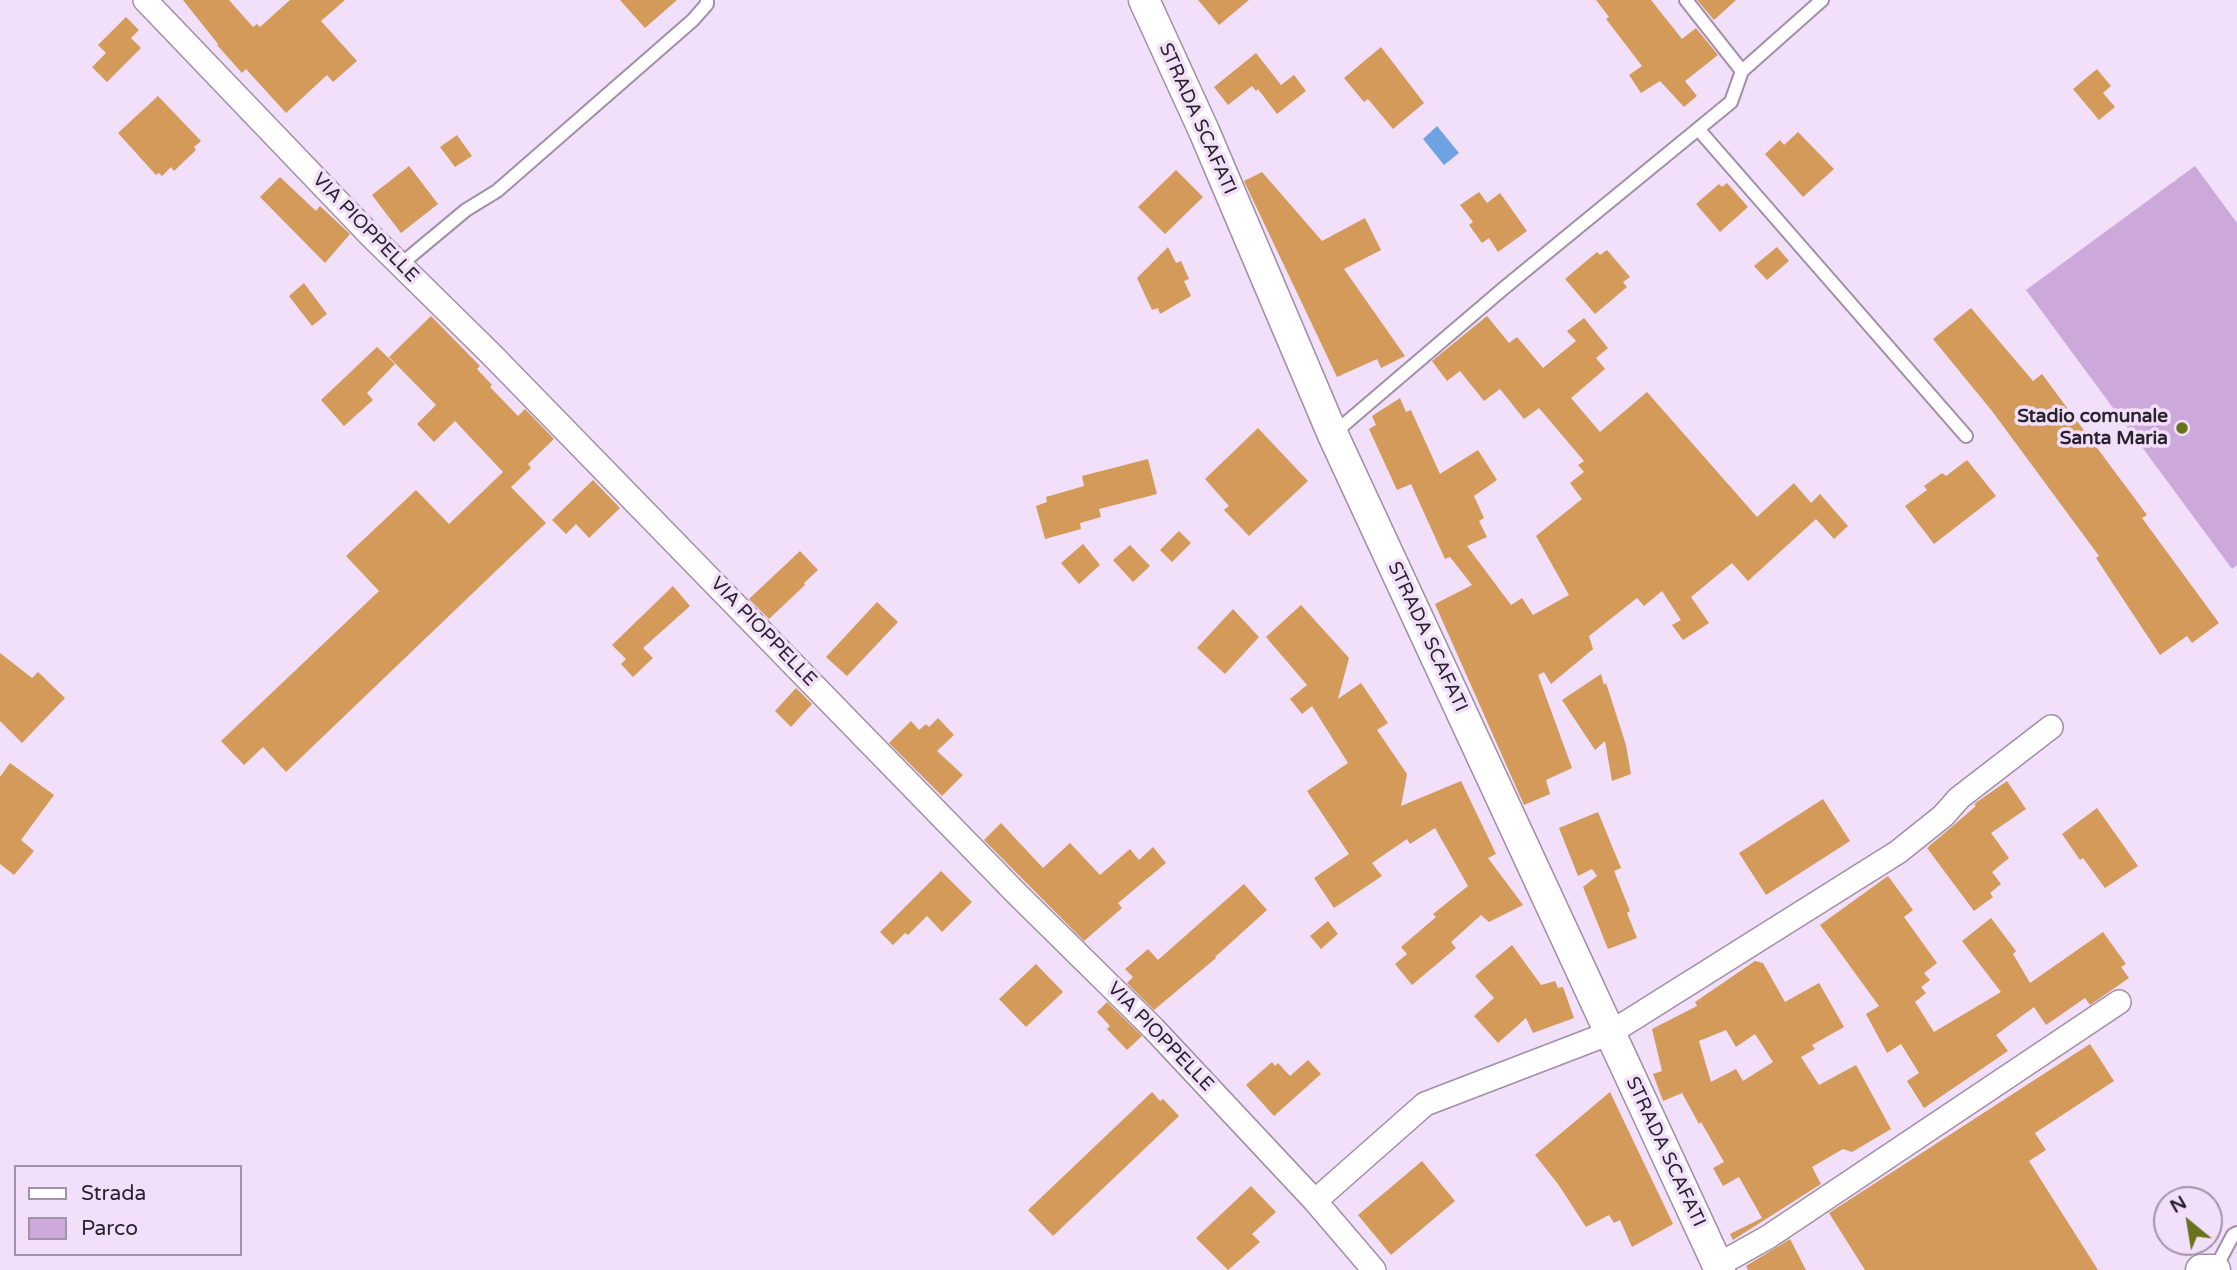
<!DOCTYPE html>
<html>
<head>
<meta charset="utf-8">
<style>
	body { margin:0 }
	#map { position:relative; width:2237px; height:1270px; overflow:hidden; background:#f2dff9; font-family:"Varela Round",sans-serif }
	canvas { display:block }
	.legend { position:absolute; left:14px; top:1165px; width:228px; height:91px; box-sizing:border-box; background:#f2dff9; border:2px solid #a294a8; margin:0; padding:9px 12px; list-style:none; font-size:21px; color:#2b242e }
	.legend li { display:flex; align-items:center; gap:14px; height:35px }
	.legend b { width:35px; border:2px solid #a294a8 }
	.north { position:absolute; left:2153px; top:1186px; width:70px; height:70px; box-sizing:border-box; background:#f2dff9; border:2px solid #a294a8; border-radius:50%; rotate:330deg; font-size:19px; font-weight:700; line-height:28px; text-align:center; color:#2b242e }
	.north::after { content:''; display:block; margin:auto; width:24px; height:32px; background:#66721c; clip-path:polygon(50% 0,100% 100%,50% 72%,0 100%) }
</style>
</head>
<body>
<div id="map">
<canvas width="2237" height="1270"></canvas>
<ul class="legend">
<li><b style="height:9px;background:#fff"></b>Strada</li>
<li><b style="height:19px;background:#cda9db"></b>Parco</li>
</ul>
<div class="north">N</div>
</div>
<script>
const ctx = document.querySelector('canvas').getContext('2d');
ctx.lineJoin = 'round';
function paint(path, color) {
  ctx.fillStyle = color;
  ctx.fill(path, 'evenodd');
}
function poly(rows) {
  const path = new Path2D();
  for (const r of rows) {
    path.moveTo(r[0], r[1]);
    for (let i = 2; i < r.length; i += 2) path.lineTo(r[i], r[i + 1]);
  }
  return path;
}
function strokePath(path, color, width, dash) {
  ctx.strokeStyle = color;
  ctx.lineWidth = width;
  ctx.lineCap = dash ? 'butt' : 'round';
  ctx.setLineDash(dash || []);
  ctx.stroke(path);
}
function drawText(font, color, halo, rows, align = 'center') {
  ctx.font = font + ' "Varela Round",sans-serif';
  ctx.lineWidth = 7;
  ctx.setLineDash([]);
  ctx.textBaseline = 'middle';
  ctx.strokeStyle = halo;
  ctx.fillStyle = color;
  for (const [text, x, y, turn = 0] of rows) {
    ctx.save();
    ctx.translate(x, y);
    ctx.rotate((+turn || 0) * Math.PI / 180);
    ctx.textAlign = isNaN(turn) ? turn : align;
    if (halo) ctx.strokeText(text, 0, 0);
    ctx.fillText(text, 0, 0);
    ctx.restore();
  }
}
paint(poly([
	[2195,166,2237,223,2237,565,2232,569,2026,290]
]), '#cda9db');
paint(poly([
	[1437,126,1459,153,1444,165,1423,139]
]), '#6fa2e0');
paint(poly([
	[183,0,229,0,253,27,257,24,260,27,290,0,345,0,321,21,357,61,333,82,327,75,286,113,246,69,242,73,217,45,218,44],
	[620,0,677,0,645,28],
	[1198,0,1249,0,1219,25],
	[1596,0,1651,0,1682,39,1696,28,1718,55,1685,81,1697,96,1684,107,1660,81,1641,93,1629,75,1642,66,1606,19,1609,17],
	[1697,0,1736,0,1714,20],
	[126,17,139,30,131,38,141,48,107,82,92,67,106,53,98,45],
	[1381,47,1424,103,1393,129,1368,99,1364,102,1344,78],
	[1256,53,1281,85,1294,75,1306,91,1277,114,1258,89,1256,91,1252,86,1228,105,1214,87],
	[2097,69,2111,86,2103,93,2115,107,2099,120,2073,89],
	[158,96,201,141,194,147,196,150,174,171,171,167,162,176,159,173,156,175,118,133],
	[1798,132,1834,169,1803,197,1765,154,1780,140,1784,145],
	[457,135,472,156,455,167,440,147],
	[409,166,438,204,401,233,372,195],
	[1176,170,1203,197,1165,234,1138,207],
	[1262,172,1322,241,1365,218,1381,250,1344,269,1405,356,1381,368,1377,359,1337,377,1244,181],
	[280,177,316,211,320,206,350,234,325,263,260,197],
	[1727,183,1748,207,1720,232,1696,204,1719,184,1722,187],
	[1479,192,1487,203,1500,193,1527,231,1498,252,1489,238,1482,243,1469,225,1473,222,1460,205],
	[1168,247,1176,263,1181,261,1189,279,1184,281,1191,296,1160,314,1158,308,1152,310,1137,278],
	[1777,247,1789,261,1767,280,1754,266],
	[1607,250,1630,277,1623,282,1627,287,1595,314,1565,279,1597,252,1600,255],
	[304,283,327,314,312,326,289,296],
	[1971,308,2033,381,2042,374,2147,515,2142,518,2219,623,2192,643,2187,636,2160,655,2096,558,2099,556,1992,411,1933,339],
	[431,316,480,366,477,369,492,385,490,387,518,416,525,409,554,439,528,464,531,468,511,487,546,523,286,772,263,747,244,765,221,741,379,591,346,556,416,490,449,524,503,472,455,421,434,442,417,424,436,405,389,357],
	[1487,316,1509,343,1517,337,1543,368,1576,341,1567,331,1584,318,1608,348,1596,358,1605,369,1571,398,1600,432,1647,392,1757,517,1794,483,1811,503,1820,494,1848,526,1834,539,1816,519,1748,581,1732,563,1691,597,1709,623,1683,640,1672,625,1681,620,1662,591,1644,606,1637,598,1589,636,1593,649,1551,684,1544,672,1538,675,1572,768,1546,780,1550,794,1524,805,1435,604,1472,585,1450,557,1445,559,1411,484,1397,490,1369,429,1376,425,1372,416,1400,398,1406,412,1411,410,1440,474,1478,450,1497,480,1474,496,1484,518,1479,521,1487,537,1467,546,1511,605,1522,598,1533,615,1569,595,1536,536,1582,499,1570,483,1584,472,1578,465,1584,461,1539,408,1524,419,1500,389,1484,401,1460,371,1447,381,1432,361],
	[377,347,395,364,367,393,373,400,344,426,321,400],
	[1258,428,1308,481,1249,536,1224,510,1229,506,1205,479],
	[1148,459,1157,494,1099,509,1101,517,1080,523,1081,529,1045,539,1036,506,1047,502,1046,497,1084,486,1082,476],
	[1967,460,1996,496,1934,544,1905,506,1927,490,1924,486,1942,473,1946,476],
	[593,480,620,508,589,538,576,524,566,534,552,520],
	[1179,531,1191,543,1172,562,1160,550],
	[1083,544,1100,565,1079,584,1061,563],
	[1130,545,1150,566,1133,582,1113,560],
	[800,551,818,570,804,583,805,585,769,619,749,599],
	[673,586,690,606,643,648,653,658,633,677,621,664,626,659,612,645],
	[877,602,898,622,847,676,826,657],
	[1301,605,1349,658,1338,699,1361,683,1388,723,1377,730,1407,774,1401,806,1461,781,1496,854,1488,858,1523,905,1489,922,1481,915,1451,942,1456,948,1412,985,1395,964,1407,954,1401,947,1436,917,1433,914,1468,886,1435,828,1410,844,1407,839,1372,863,1382,876,1334,908,1314,878,1349,854,1307,791,1348,763,1312,706,1302,714,1290,699,1307,685,1266,637],
	[1233,609,1259,637,1225,674,1197,648],
	[0,653,32,678,38,672,65,698,22,743,0,721],
	[1601,674,1604,685,1606,683,1626,745,1631,774,1612,781,1605,741,1595,750,1562,700],
	[796,688,812,704,791,727,775,711],
	[938,718,954,735,937,751,963,775,942,796,889,743,911,721,919,730,926,724,929,727],
	[10,763,54,795,21,840,34,851,14,875,0,864,0,777],
	[2007,781,2026,809,1991,833,2009,858,1992,872,2001,884,1990,893,1993,897,1974,911,1927,848,1976,806,1974,804],
	[1823,799,1850,841,1766,895,1739,853],
	[2097,808,2138,866,2105,888,2083,858,2080,860,2062,834],
	[1598,812,1621,868,1614,871,1630,911,1627,913,1637,938,1608,949,1583,887,1597,876,1592,869,1578,876,1559,828],
	[1001,823,1043,868,1070,843,1100,875,1130,849,1139,860,1153,847,1166,863,1118,903,1122,908,1084,941,984,840],
	[941,871,972,902,942,932,927,916,908,935,905,933,893,945,880,932],
	[1888,876,1913,910,1904,917,1937,963,1924,973,1930,980,1921,987,1926,993,1915,1002,1934,1032,2001,992,1962,941,1991,918,2016,951,2013,954,2030,983,2103,932,2126,964,2121,967,2129,978,2090,1005,2085,998,2046,1025,2034,1007,1996,1035,2008,1051,1924,1108,1907,1081,1919,1073,1901,1044,1887,1053,1866,1014,1879,1006,1820,925],
	[1244,884,1267,910,1215,957,1216,958,1154,1010,1127,983,1133,977,1125,969,1148,949,1158,960],
	[1328,921,1338,934,1321,949,1310,936],
	[1512,945,1541,985,1555,981,1558,988,1563,987,1574,1018,1533,1033,1526,1018,1498,1043,1474,1016,1494,998,1475,976],
	[1755,961,1763,963,1785,1002,1819,983,1844,1027,1812,1045,1815,1049,1801,1057,1819,1085,1856,1065,1891,1129,1852,1152,1843,1149,1812,1167,1821,1184,1733,1240,1730,1234,1762,1218,1739,1177,1723,1186,1713,1168,1724,1162,1701,1122,1699,1124,1682,1093,1663,1101,1653,1074,1662,1071,1652,1029,1697,1006,1695,1002],
	[1726,1030,1736,1047,1755,1034,1773,1062,1743,1081,1736,1069,1711,1082,1699,1041],
	[1036,964,1063,992,1026,1027,999,999],
	[1107,1002,1142,1036,1127,1050,1107,1029,1110,1026,1097,1012],
	[2090,1044,2114,1081,2035,1133,2046,1150,2029,1161,2098,1270,1865,1270,1829,1213],
	[1308,1060,1321,1074,1274,1116,1246,1085,1272,1062,1275,1066,1278,1063,1290,1076],
	[1152,1092,1160,1101,1163,1099,1179,1116,1053,1236,1028,1210],
	[1610,1092,1673,1224,1632,1247,1620,1220,1614,1223,1609,1215,1586,1227,1558,1184,1535,1155],
	[1422,1161,1455,1201,1391,1255,1358,1215],
	[1251,1186,1276,1212,1252,1234,1260,1242,1228,1270,1196,1238],
	[1790,1239,1806,1270,1748,1270,1746,1266]
]), '#d39a59');
const service = poly([
	[1742,71,1822,0],
	[1699,130,1966,436],
	[400,265,466,210,497,191,693,20,707,4,707,0],
	[1333,434,1504,288,1731,102,1742,71,1686,0],
	[2215,1269,2233,1235,2237,1233]
]);
const minor = poly([
	[145,0,371,236,491,354,1017,894,1153,1028,1315,1201,1374,1270],
	[1315,1201,1425,1104,1610,1033,1898,852,1943,816,1959,798,2051,727],
	[1718,1265,1768,1237,2119,1002]
]);
const tertiary = poly([
	[1144,0,1204,131,1333,435,1720,1270],
	[2201,1270,2215,1270]
]);
strokePath(service, '#a08fa7', 16);
strokePath(minor, '#a08fa7', 26);
strokePath(tertiary, '#a08fa7', 33);
strokePath(service, '#fff', 12);
strokePath(minor, '#fff', 23);
strokePath(tertiary, '#fff', 30);
for (const [x, y, r, color] of [
	[2182,428,7,"#66721c"]
]) {
  const dot = new Path2D();
  dot.arc(x, y, r, 0, 2 * Math.PI);
  ctx.fillStyle = color;
  ctx.fill(dot);
  strokePath(dot, '#f2dff9', 2.5);
}
drawText('19px', '#2b242e', '#f2dff9', [
	["STRADA SCAFATI",1197,119,66],
	["VIA PIOPPELLE",365,228,46],
	["VIA PIOPPELLE",763,632,46],
	["STRADA SCAFATI",1427,637,65],
	["VIA PIOPPELLE",1160,1037,46],
	["STRADA SCAFATI",1665,1152,65]
]);
drawText('bold 19px', '#2b242e', '#f2dff9', [
	["Stadio comunale",2168,417],
	["Santa Maria",2168,439]
], 'right');
</script>
</body>
</html>
